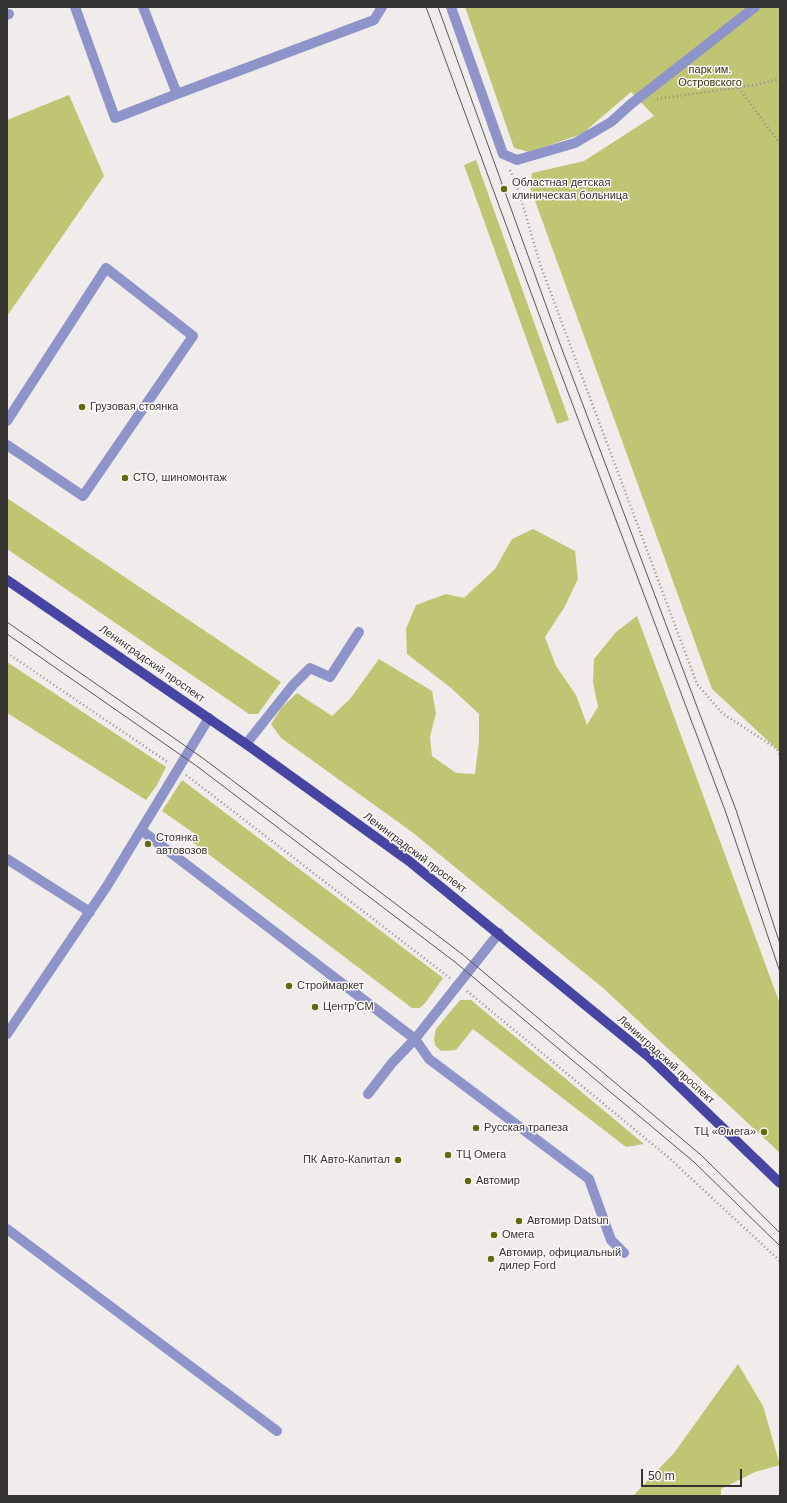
<!DOCTYPE html>
<html>
<head>
<meta charset="utf-8">
<style>
	body { margin:0 }
	#map { position:relative; width:787px; height:1503px; overflow:hidden; background:#f0eceb; font-family:Arial,sans-serif }
	canvas { display:block }
	.frame { position:absolute; inset:0; border:8px solid #343332; pointer-events:none }
	.scale { position:absolute; left:641px; top:1469px; width:101px; height:18px; box-sizing:border-box; border:2px solid #343332; border-top:0; padding-left:5px; font-size:12px; line-height:14px; white-space:nowrap; color:#343332; -webkit-text-stroke:3px #fdfaf8; paint-order:stroke }
</style>
</head>
<body>
<div id="map">
<canvas width="787" height="1503"></canvas>
<div class="frame"></div>
<div class="scale">50 m</div>
</div>
<script>
const ctx = document.querySelector('canvas').getContext('2d');
ctx.lineJoin = 'round';
function paint(path, color) {
  ctx.fillStyle = color;
  ctx.fill(path, 'evenodd');
}
function poly(rows) {
  const path = new Path2D();
  for (const r of rows) {
    path.moveTo(r[0], r[1]);
    for (let i = 2; i < r.length; i += 2) path.lineTo(r[i], r[i + 1]);
  }
  return path;
}
function strokePath(path, color, width, dash) {
  ctx.strokeStyle = color;
  ctx.lineWidth = width;
  ctx.lineCap = dash ? 'butt' : 'round';
  ctx.setLineDash(dash || []);
  ctx.stroke(path);
}
function drawText(font, color, halo, rows, align = 'center') {
  ctx.font = font + ' Arial,sans-serif';
  ctx.lineWidth = 3;
  ctx.setLineDash([]);
  ctx.textBaseline = 'middle';
  ctx.strokeStyle = halo;
  ctx.fillStyle = color;
  for (const [text, x, y, turn = 0] of rows) {
    ctx.save();
    ctx.translate(x, y);
    ctx.rotate((+turn || 0) * Math.PI / 180);
    ctx.textAlign = isNaN(turn) ? turn : align;
    if (halo) ctx.strokeText(text, 0, 0);
    ctx.fillText(text, 0, 0);
    ctx.restore();
  }
}
paint(poly([
	[465,7,780,7,780,752,712,689,530,187,532,173,584,161,654,116,631,92,582,134,529,152,514,148],
	[69,95,104,176,7,316,7,120],
	[476,160,569,420,557,424,464,165],
	[7,498,281,682,258,714,249,714,7,549],
	[533,529,575,551,578,579,564,608,545,637,556,666,576,695,587,725,598,707,593,682,594,659,616,632,637,616,780,1004,780,1153,603,988,412,832,281,738,271,724,282,707,297,693,332,716,350,699,379,659,432,691,436,713,430,737,432,756,456,773,475,774,479,741,479,714,451,688,407,654,406,629,416,605,446,594,464,598,495,569,512,539],
	[7,662,166,767,157,785,146,800,7,713],
	[182,780,443,978,426,1002,420,1008,412,1008,191,841,195,834,162,811],
	[460,1000,471,1000,644,1144,626,1147,473,1029,456,1050,441,1051,435,1045,434,1039,436,1029],
	[738,1364,763,1406,780,1465,755,1472,721,1489,721,1496,633,1496,674,1453]
]), '#c0c573');
strokePath(poly([
	[739,88,780,144],
	[657,99,754,85,780,79],
	[510,170,519,192,540,264,697,684,722,713,777,749,780,755],
	[7,653,169,763],
	[186,775,450,978],
	[467,991,668,1157,780,1261]
]), '#908d8c', 2.5, [1, 3]);
strokePath(poly([
	[75,7,115,118,177,94],
	[143,7,177,94,374,20,382,7],
	[451,7,503,154,517,160,575,143,611,122,631,104,755,7],
	[7,15,9,14],
	[7,421,106,268,193,336,83,496,7,445],
	[246,744,293,685,310,668,330,677,359,632],
	[141,830,415,1039,499,933],
	[7,859,90,912],
	[7,1034,107,886,209,718],
	[368,1094,392,1063,415,1039,429,1059,589,1179,611,1240,624,1253],
	[7,1229,277,1431]
]), '#8e94c9', 10);
strokePath(poly([
	[7,580,246,744,409,861,649,1057,780,1183]
]), '#4744a3', 10);
strokePath(poly([
	[426,7,551,347,726,813,780,972],
	[438,7,560,344,736,810,780,944],
	[7,622,204,759,462,954,701,1155,780,1233],
	[7,634,198,767,455,962,694,1162,780,1246]
]), '#585655', 1);
for (const [x, y, r, color] of [
	[504,189,4,"#636a0e"],
	[82,407,4,"#636a0e"],
	[125,478,4,"#636a0e"],
	[148,844,4,"#636a0e"],
	[289,986,4,"#636a0e"],
	[315,1007,4,"#636a0e"],
	[476,1128,4,"#636a0e"],
	[764,1132,4,"#636a0e"],
	[448,1155,4,"#636a0e"],
	[398,1160,4,"#636a0e"],
	[468,1181,4,"#636a0e"],
	[519,1221,4,"#636a0e"],
	[494,1235,4,"#636a0e"],
	[491,1259,4,"#636a0e"]
]) {
  const dot = new Path2D();
  dot.arc(x, y, r, 0, 2 * Math.PI);
  ctx.fillStyle = color;
  ctx.fill(dot);
  strokePath(dot, '#fdfaf8', 1.5);
}
drawText('11px', '#33340d', '#fdfaf8', [
	["парк им.",710,70],
	["Островского",710,83]
]);
drawText('11px', '#343332', '#fdfaf8', [
	["Областная детская",512,183],
	["клиническая больница",512,196],
	["Грузовая стоянка",90,407],
	["СТО, шиномонтаж",133,478],
	["Стоянка",156,838],
	["автовозов",156,851],
	["Строймаркет",297,986],
	["Центр'СМ",323,1007],
	["Русская трапеза",484,1128],
	["ТЦ «Омега»",756,1132,"right"],
	["ТЦ Омега",456,1155],
	["ПК Авто-Капитал",390,1160,"right"],
	["Автомир",476,1181],
	["Автомир Datsun",527,1221],
	["Омега",502,1235],
	["Автомир, официальный",499,1253],
	["дилер Ford",499,1266]
], 'left');
drawText('11px', '#343332', '#fdfaf8', [
	["Ленинградский проспект",152,664,35],
	["Ленинградский проспект",415,853,37],
	["Ленинградский проспект",666,1060,42]
]);
</script>
</body>
</html>
